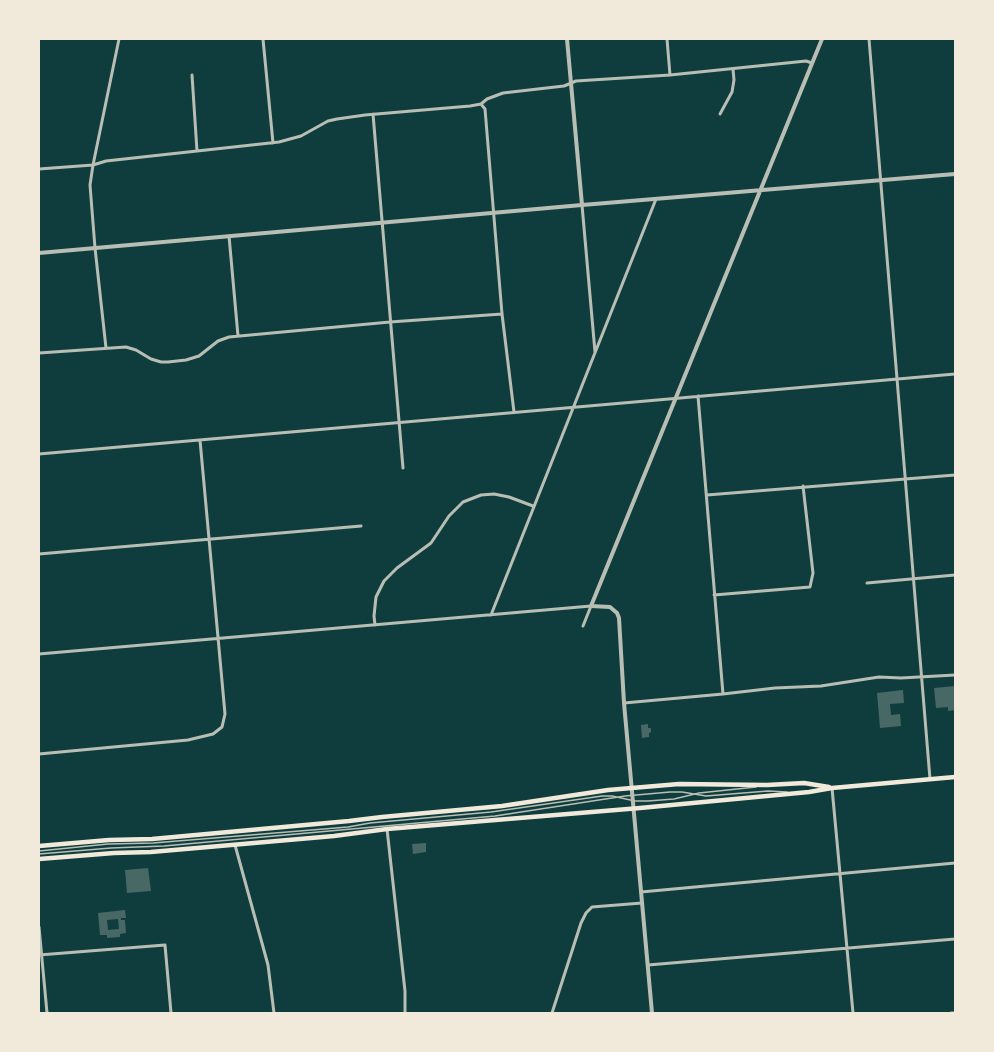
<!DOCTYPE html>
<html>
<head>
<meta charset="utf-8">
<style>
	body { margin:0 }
	#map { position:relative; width:994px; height:1052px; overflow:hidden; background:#0f3d3e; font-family:"PT Sans Narrow",sans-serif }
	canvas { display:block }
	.frame { position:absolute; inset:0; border:40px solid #f1e9da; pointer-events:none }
</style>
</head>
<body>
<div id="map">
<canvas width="994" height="1052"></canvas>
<div class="frame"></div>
</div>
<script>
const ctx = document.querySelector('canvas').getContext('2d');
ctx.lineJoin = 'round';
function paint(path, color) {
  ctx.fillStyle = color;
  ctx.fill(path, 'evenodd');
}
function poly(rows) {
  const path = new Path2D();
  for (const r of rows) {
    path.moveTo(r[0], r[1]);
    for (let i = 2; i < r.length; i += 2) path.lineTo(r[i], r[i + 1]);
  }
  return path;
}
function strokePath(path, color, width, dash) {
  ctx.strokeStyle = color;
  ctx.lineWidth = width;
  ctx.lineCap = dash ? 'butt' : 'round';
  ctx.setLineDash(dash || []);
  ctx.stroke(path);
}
paint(poly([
	[955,686,955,710,948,711,948,707,936,708,934,688],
	[903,690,904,703,890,704,891,715,900,714,901,726,880,728,877,693],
	[648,724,648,728,651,728,651,732,649,733,649,737,642,738,641,725],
	[426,843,426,852,413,854,412,844],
	[148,868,151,891,127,893,125,870],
	[125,910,126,918,121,918,121,920,125,920,126,933,120,934,120,937,107,938,107,935,100,935,98,913],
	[118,919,119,929,108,930,107,920]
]), '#486865');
strokePath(poly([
	[39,851,108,844,153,843,348,827,370,823,491,812,602,796,612,796,635,801,648,801,674,799,699,793,756,787],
	[39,854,111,848,164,846,495,816,625,796,670,792,682,792,706,796,768,791,787,792]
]), '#b8beb3', 1.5);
strokePath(poly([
	[263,39,273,143],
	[667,39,670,75],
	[869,39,930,779],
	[192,75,197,151],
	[481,104,485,109,502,314,514,412],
	[373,114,403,468],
	[720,114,732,92,734,80,733,69],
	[39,169,93,165,106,161,279,142,301,136,328,121,337,119,365,115,470,106,481,104,487,99,503,93,564,86,576,81,670,75,806,61,812,63],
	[582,205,595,352],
	[229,236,238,336],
	[106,348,95,248,90,185,93,165,119,39],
	[39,353,126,347,136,350,151,359,161,362,168,362,186,360,199,356,218,341,229,337,390,322,502,314],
	[698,396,723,694],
	[39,454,955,374],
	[707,495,955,475],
	[39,554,361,526],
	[867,583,955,575],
	[714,595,810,587,813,573,803,486],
	[491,615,656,199],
	[375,625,374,616,376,597,384,581,397,568,431,543,449,516,463,502,481,495,494,494,509,497,533,506],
	[39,654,591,606,583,626],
	[624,703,723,694,775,688,821,686,879,677,901,678,955,675],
	[39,754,188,740,213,734,222,727,225,714,200,440],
	[832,788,853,1013],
	[387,829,405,991,405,1013],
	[235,845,268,965,274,1013],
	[641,892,955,863],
	[39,927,47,1013],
	[39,955,165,945,171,1013],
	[648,965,955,939],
	[552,1013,581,923,586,913,592,907,642,903],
	[951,1013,955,1013]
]), '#b8beb3', 3);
strokePath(poly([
	[567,39,582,205],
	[39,253,582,205,955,174],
	[652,1013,624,703,619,618,617,613,610,607,591,606,822,39]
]), '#b8beb3', 4);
strokePath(poly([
	[39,846,109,840,152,839,349,821,382,817,502,806,608,790,679,784,767,785,804,783,829,787],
	[39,859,114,853,151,852,334,836,387,829,640,808,809,792,832,788,955,777]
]), '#f1e9da', 4.5);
</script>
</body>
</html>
